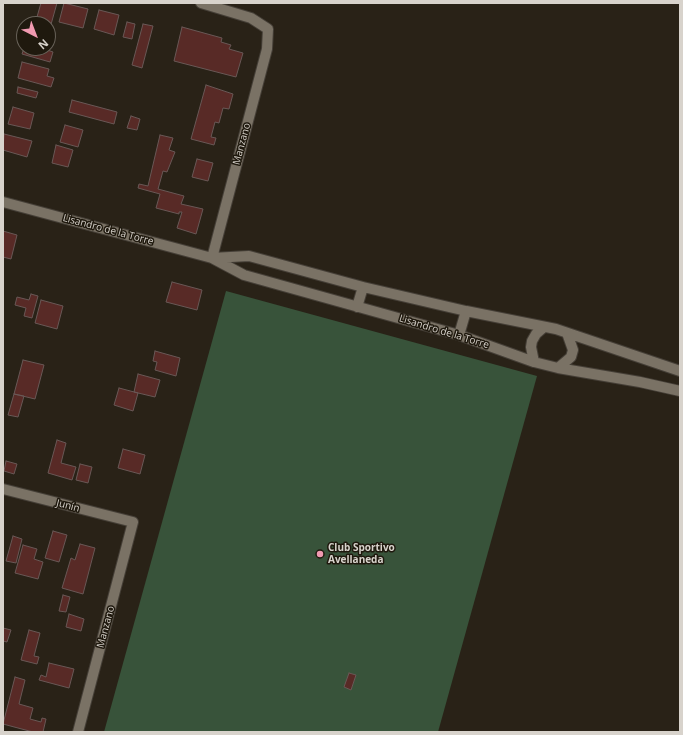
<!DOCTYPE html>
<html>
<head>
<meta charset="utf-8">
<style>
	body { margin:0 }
	#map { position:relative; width:683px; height:735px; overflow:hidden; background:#292217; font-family:"Open Sans",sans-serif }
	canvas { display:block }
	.frame { position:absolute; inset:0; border:4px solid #d8d3cc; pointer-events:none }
	.north { position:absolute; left:16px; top:16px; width:40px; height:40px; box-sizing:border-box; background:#1f190e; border:1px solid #69635a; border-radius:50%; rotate:138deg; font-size:11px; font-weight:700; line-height:16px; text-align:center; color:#d8d3cc }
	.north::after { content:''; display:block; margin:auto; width:14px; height:18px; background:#f19ab1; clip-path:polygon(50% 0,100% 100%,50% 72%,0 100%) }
</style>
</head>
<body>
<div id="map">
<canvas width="683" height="735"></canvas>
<div class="frame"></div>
<div class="north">N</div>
</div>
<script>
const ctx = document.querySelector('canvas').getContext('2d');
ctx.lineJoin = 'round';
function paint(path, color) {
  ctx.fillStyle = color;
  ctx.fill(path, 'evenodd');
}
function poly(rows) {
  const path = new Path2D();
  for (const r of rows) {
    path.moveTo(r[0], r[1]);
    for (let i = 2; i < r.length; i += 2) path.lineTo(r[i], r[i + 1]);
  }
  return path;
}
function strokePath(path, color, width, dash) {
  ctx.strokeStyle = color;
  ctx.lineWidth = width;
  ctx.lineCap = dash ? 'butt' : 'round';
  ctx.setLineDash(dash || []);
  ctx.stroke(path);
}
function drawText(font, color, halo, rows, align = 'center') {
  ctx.font = font + ' "Open Sans",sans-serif';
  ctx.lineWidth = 3;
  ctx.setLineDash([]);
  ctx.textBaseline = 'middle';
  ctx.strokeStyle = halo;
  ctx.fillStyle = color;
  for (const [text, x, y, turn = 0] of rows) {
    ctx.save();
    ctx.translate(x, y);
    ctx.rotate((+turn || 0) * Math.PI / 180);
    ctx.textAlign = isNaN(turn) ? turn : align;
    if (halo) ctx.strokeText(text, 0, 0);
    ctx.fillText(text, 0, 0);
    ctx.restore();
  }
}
paint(poly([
	[226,291,537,376,438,732,104,732]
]), '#38533a');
const building = poly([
	[41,3,57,3,50,28,48,24,35,24,41,3],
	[64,3,88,9,83,28,59,22,64,3],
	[99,10,119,15,114,35,94,29,99,10],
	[127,22,135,24,132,39,123,37,127,22],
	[143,24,153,26,142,68,132,65,143,24],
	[182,27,222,38,221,42,231,45,229,49,243,53,236,77,174,61,182,27],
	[24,48,42,48,53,52,50,62,22,54,24,48],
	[22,62,49,69,47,76,54,78,51,87,18,78,22,62],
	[206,85,233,94,229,109,223,108,219,123,215,122,211,137,216,138,214,145,191,139,206,85],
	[18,87,38,92,36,98,17,93,18,87],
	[72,100,117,112,114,124,69,112,72,100],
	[13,107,34,113,30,129,8,124,13,107],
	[131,116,140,119,137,130,127,128,131,116],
	[65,125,83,130,78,147,60,142,65,125],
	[4,134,32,141,27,157,3,150,4,134],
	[160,135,173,138,169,150,175,152,167,172,163,171,158,189,184,196,181,204,203,209,196,234,177,228,182,212,179,212,179,214,156,208,160,194,138,188,139,184,148,186,160,135],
	[56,145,73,150,68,167,52,163,56,145],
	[197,159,213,163,208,181,192,177,197,159],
	[3,231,17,235,11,259,3,257,3,231],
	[172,282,202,290,197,310,166,302,172,282],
	[31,294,38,296,32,318,24,316,26,308,15,305,17,297,29,300,31,294],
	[41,300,63,306,57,329,35,323,41,300],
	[155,351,180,358,176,376,155,370,157,362,153,361,155,351],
	[23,360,44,365,35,399,14,394,23,360],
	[138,374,160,380,155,397,134,392,138,374],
	[119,388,138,393,133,411,114,405,119,388],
	[14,394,24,396,18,417,8,415,14,394],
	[57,440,66,443,61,463,76,467,72,480,48,473,57,440],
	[123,449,145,455,140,474,118,468,123,449],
	[6,461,17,464,14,474,4,471,6,461],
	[80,464,92,467,88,483,76,480,80,464],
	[53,531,67,535,59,562,45,558,53,531],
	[13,536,22,539,16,563,6,561,13,536],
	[80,544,95,548,83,594,62,588,71,558,75,560,80,544],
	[23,545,37,549,34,559,43,562,38,579,15,573,23,545],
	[63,595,70,597,66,612,59,611,63,595],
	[69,614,84,619,81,631,66,627,69,614],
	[3,628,11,630,7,642,3,641,3,628],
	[29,630,40,633,34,656,39,657,37,664,21,660,29,630],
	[49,663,74,669,69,688,39,680,41,675,46,677,49,663],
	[349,673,356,675,351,690,344,687,349,673],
	[15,677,25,680,19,704,33,708,30,719,41,722,42,718,46,719,43,732,33,732,3,724,15,677]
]);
paint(building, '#582a26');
strokePath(building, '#695856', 1);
const minor = poly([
	[201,3,251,18,268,29,267,49,212,258],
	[3,202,212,258,244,275,459,335,534,362,558,368,640,382,680,391],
	[212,258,249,256,363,287,466,311,556,329,680,371],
	[357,307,363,287],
	[459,335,466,311],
	[534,362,531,347,532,341,536,334,544,327],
	[558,368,571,357,573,350,567,333],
	[3,489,133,522,78,732]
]);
strokePath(minor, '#453f37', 12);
strokePath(minor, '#7a7265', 10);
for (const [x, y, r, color] of [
	[320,554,4,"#f19ab1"]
]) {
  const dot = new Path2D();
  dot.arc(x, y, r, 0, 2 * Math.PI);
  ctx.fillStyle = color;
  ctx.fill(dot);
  strokePath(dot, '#1f190e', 1.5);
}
drawText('10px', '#d8d3cc', '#1f190e', [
	["Manzano",242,144,-75],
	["Lisandro de la Torre",108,230,15],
	["Lisandro de la Torre",444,332,17],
	["Junín",68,506,14],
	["Manzano",106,627,-75]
]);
drawText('bold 10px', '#d8d3cc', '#1f190e', [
	["Club Sportivo",328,548],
	["Avellaneda",328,560]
], 'left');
</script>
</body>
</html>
